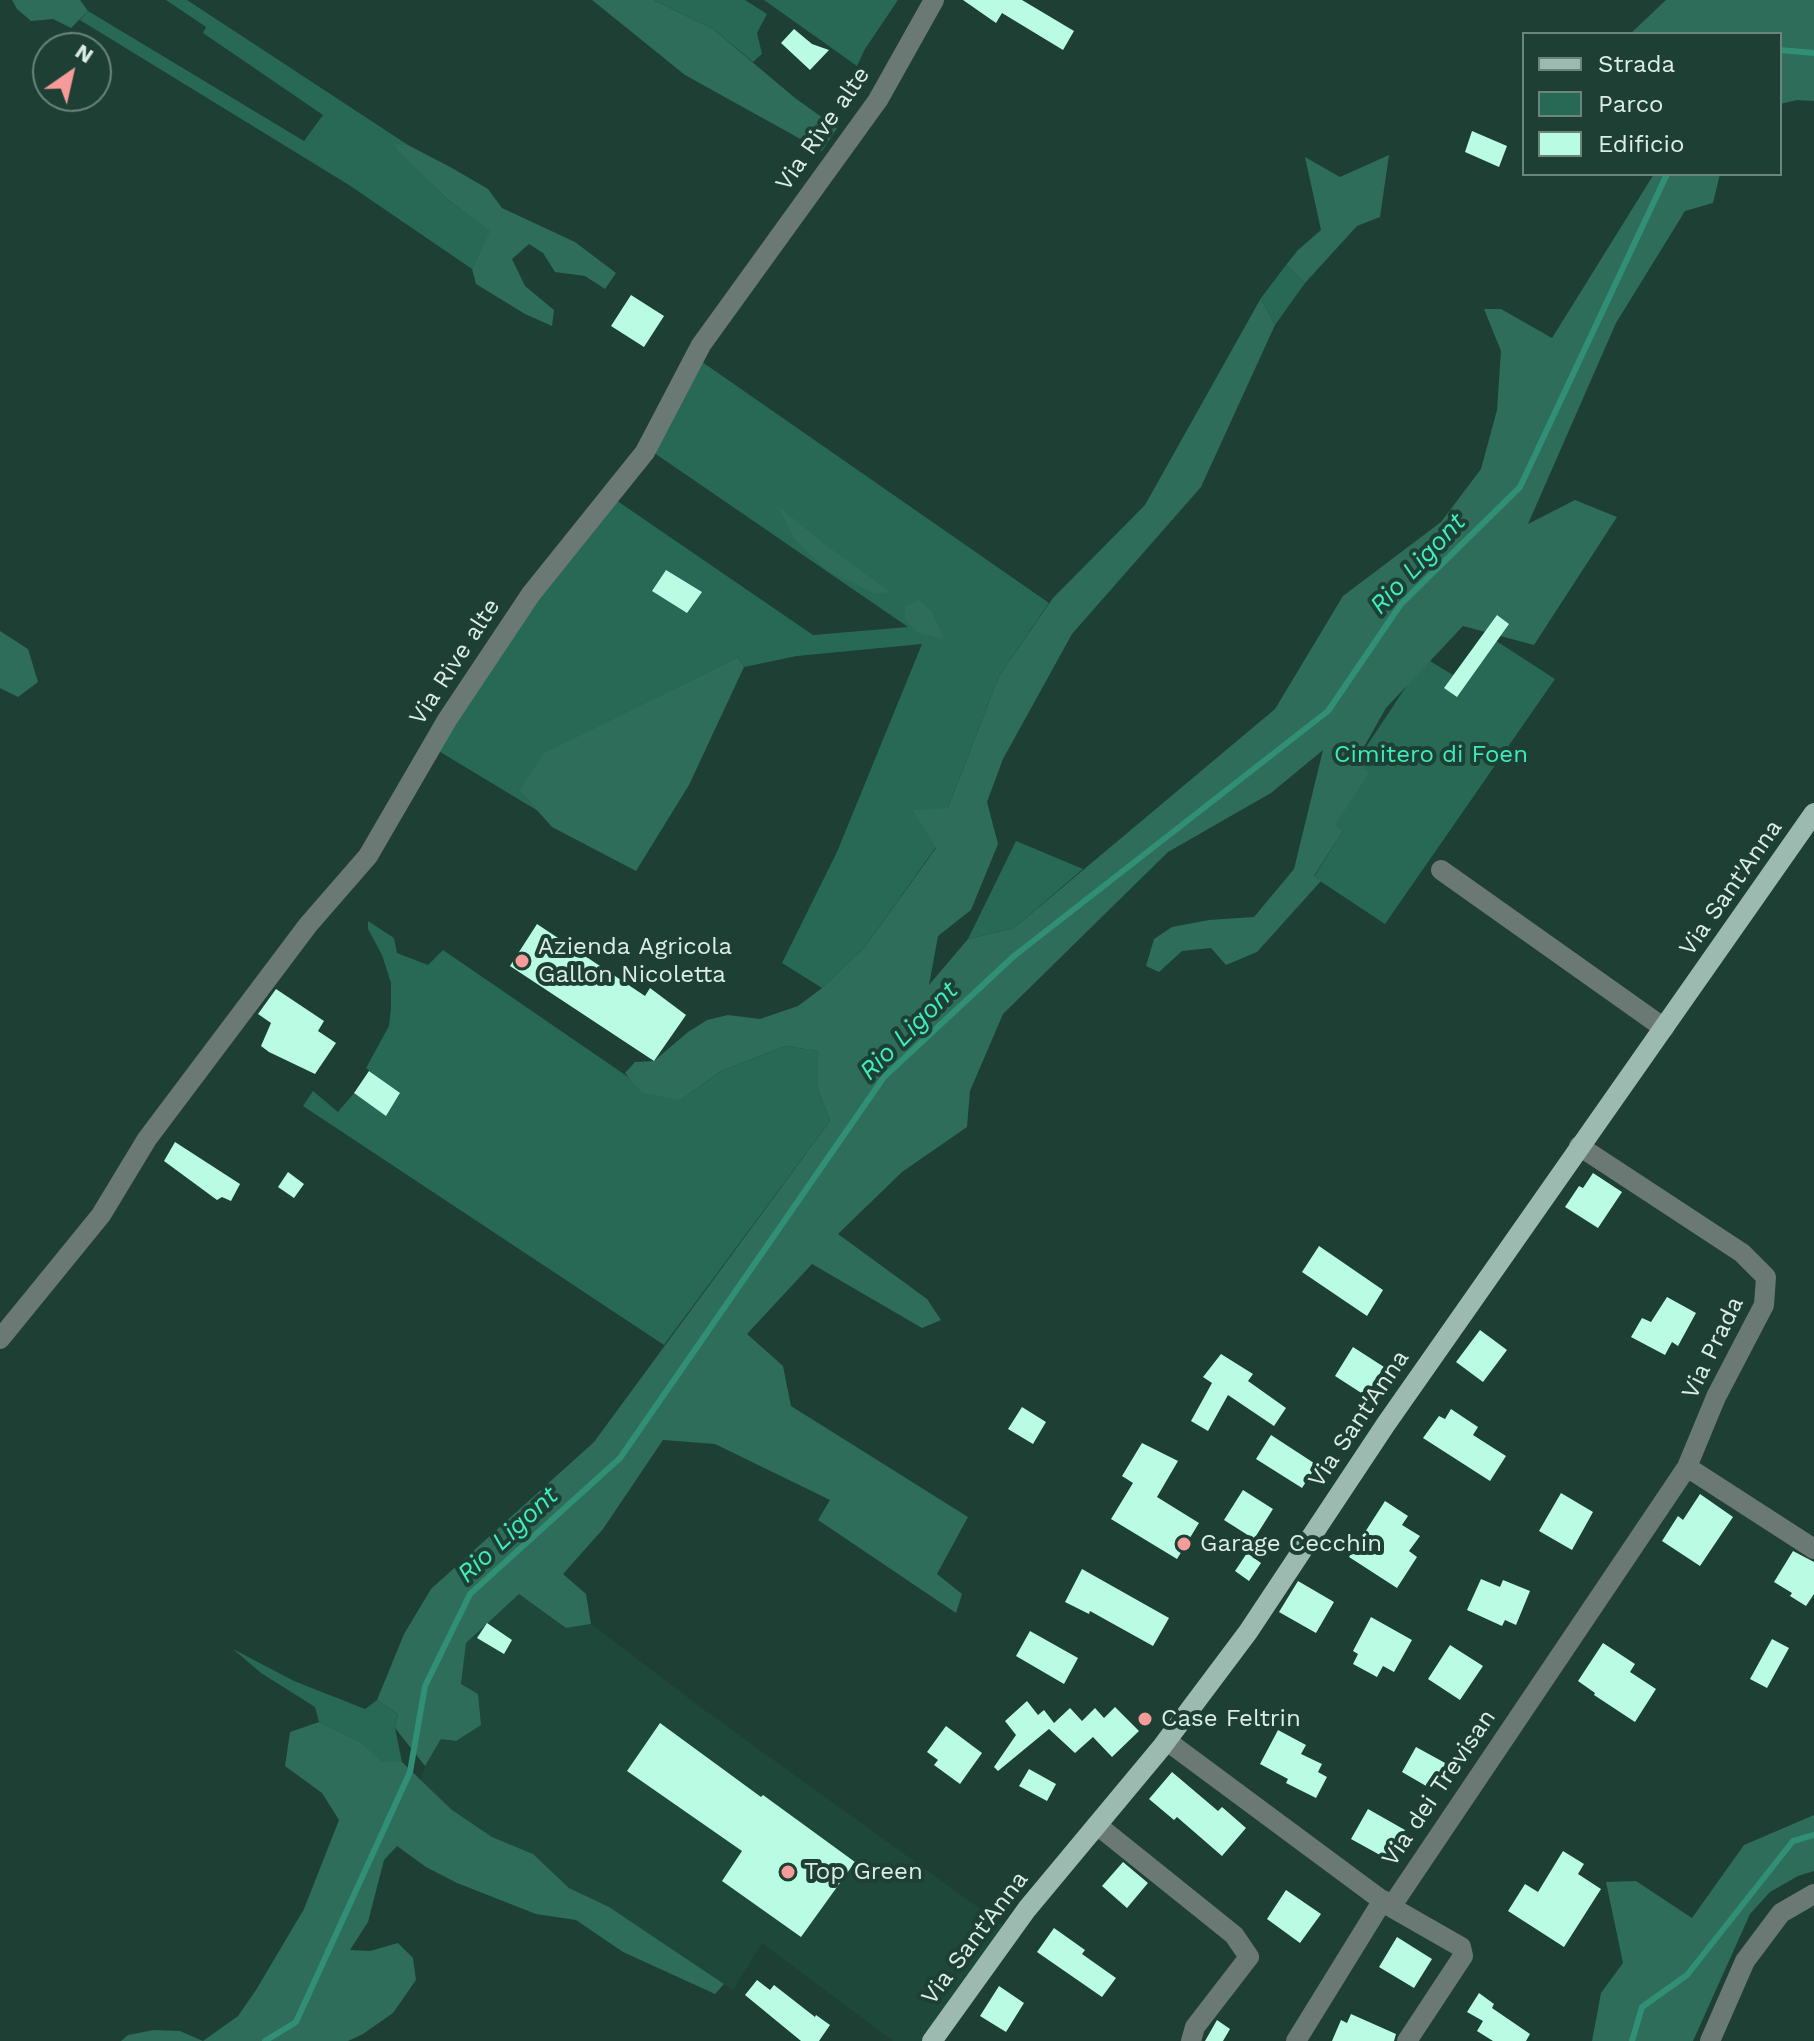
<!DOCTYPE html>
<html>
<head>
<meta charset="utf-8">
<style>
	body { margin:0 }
	#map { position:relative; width:1814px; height:2041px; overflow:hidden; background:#1e3f34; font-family:"Work Sans",sans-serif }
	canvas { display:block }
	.legend { position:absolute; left:1522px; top:32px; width:260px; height:144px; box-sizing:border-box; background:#1e3f34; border:2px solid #6a857b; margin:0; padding:10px 14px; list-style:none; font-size:24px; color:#dbede6 }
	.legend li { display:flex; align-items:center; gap:16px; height:40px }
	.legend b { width:40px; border:2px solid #6a857b }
	.north { position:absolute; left:32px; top:32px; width:80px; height:80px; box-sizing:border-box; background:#1e3f34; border:2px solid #6a857b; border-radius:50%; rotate:34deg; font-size:22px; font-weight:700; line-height:32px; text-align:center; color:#dbede6 }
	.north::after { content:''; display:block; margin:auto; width:28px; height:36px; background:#f59b9a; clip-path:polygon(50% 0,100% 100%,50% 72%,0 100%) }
</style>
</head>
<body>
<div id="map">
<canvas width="1814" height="2041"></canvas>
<ul class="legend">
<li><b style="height:10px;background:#9cbaaf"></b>Strada</li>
<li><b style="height:22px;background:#276955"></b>Parco</li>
<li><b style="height:22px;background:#b9fbe3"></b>Edificio</li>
</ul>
<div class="north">N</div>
</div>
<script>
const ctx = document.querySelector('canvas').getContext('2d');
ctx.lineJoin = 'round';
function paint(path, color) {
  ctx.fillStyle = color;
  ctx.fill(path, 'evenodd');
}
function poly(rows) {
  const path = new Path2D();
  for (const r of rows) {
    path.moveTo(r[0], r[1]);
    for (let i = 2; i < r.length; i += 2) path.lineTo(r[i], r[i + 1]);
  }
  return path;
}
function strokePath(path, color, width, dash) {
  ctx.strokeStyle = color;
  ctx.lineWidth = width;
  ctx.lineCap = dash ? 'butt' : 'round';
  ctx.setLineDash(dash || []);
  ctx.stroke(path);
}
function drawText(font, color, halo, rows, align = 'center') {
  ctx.font = font + ' "Work Sans",sans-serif';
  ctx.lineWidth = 8;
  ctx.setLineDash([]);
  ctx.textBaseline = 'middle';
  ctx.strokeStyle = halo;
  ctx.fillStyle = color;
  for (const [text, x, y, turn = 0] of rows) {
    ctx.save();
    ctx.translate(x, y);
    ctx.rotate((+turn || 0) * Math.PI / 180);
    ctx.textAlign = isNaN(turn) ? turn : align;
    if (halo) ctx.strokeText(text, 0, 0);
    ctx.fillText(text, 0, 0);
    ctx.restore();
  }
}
paint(poly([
	[519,1593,566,1628,591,1624,703,1709,1011,1931,932,2041,893,2041,762,1943,733,1990,612,1910,569,1888,533,1854,492,1837,452,1810,421,1780,425,1766,441,1739,461,1685,465,1643]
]), '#1d483a');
paint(poly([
	[166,0,187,0,408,145,396,145,398,150,447,199,491,231,472,269,349,185,80,20,88,11,304,141,323,115,203,33,206,27],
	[654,0,745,0,767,14,757,33,762,54,753,62,713,29],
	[764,0,898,0,865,49,857,66],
	[1286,265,1305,283,1275,325,1261,298],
	[695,357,1049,603,999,676,948,808,936,847,864,948,822,988,782,963,837,852,922,644,797,656,744,667,738,657,545,753,519,790,538,811,432,747,610,496,813,635,908,627,647,448],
	[1484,633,1555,679,1385,924,1314,877,1343,831,1334,825,1370,773,1356,762,1425,658,1453,675],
	[1016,841,1083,869,1014,928,968,939],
	[368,921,394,938,397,953,428,965,443,950,634,1081,681,1100,721,1071,786,1046,819,1051,818,1090,830,1121,664,1345,303,1106,313,1091,338,1112,354,1093,386,1115,400,1094,366,1068,389,1026,391,1008,391,983,382,955,368,929],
	[233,1649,294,1681,365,1709,377,1700,398,1714,395,1728,402,1762,382,1763,361,1742,319,1722,315,1707,261,1673]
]), '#276955');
paint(poly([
	[12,0,80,0,88,11,71,28,53,19,31,21,17,9],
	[592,0,654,0,713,29,795,98,837,128,822,151,685,75],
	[1666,0,1814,0,1814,101,1797,100,1780,104,1780,34,1630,34],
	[395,144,408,145,452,168,488,189,502,208,575,242,616,273,605,289,585,276,555,272,543,253,529,244,512,259,525,286,554,310,552,326,525,314,476,284,472,269,490,231,447,199,397,150],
	[1389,155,1380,217,1357,226,1305,283,1286,265,1298,250,1321,230,1305,157,1340,177],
	[1654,174,1720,174,1713,203,1685,211,1616,323,1528,524,1575,500,1617,517,1534,645,1463,626,1386,708,1356,761,1370,773,1335,825,1343,831,1314,876,1321,881,1257,952,1226,965,1211,948,1182,951,1159,972,1146,966,1154,939,1172,927,1209,920,1254,917,1294,869,1323,750,1271,793,1168,852,1003,1014,970,1091,967,1127,902,1172,838,1234,927,1299,941,1320,922,1328,812,1264,747,1334,783,1366,791,1406,968,1517,937,1574,962,1594,956,1613,818,1520,830,1500,715,1444,663,1440,603,1529,563,1574,586,1594,591,1624,566,1628,519,1594,466,1643,461,1684,478,1694,481,1725,456,1741,441,1739,425,1766,395,1728,398,1714,377,1700,404,1634,431,1589,594,1442,830,1121,818,1090,818,1051,786,1046,721,1071,681,1100,642,1093,625,1073,635,1062,654,1061,688,1032,707,1020,728,1015,760,1019,798,1006,822,988,864,948,936,848,913,810,948,808,999,676,1053,598,1145,505,1261,298,1275,325,1201,487,1072,634,1003,759,987,802,998,844,971,910,938,936,929,985,968,939,1014,928,1275,709,1343,596,1441,522,1481,469,1497,410,1501,351,1484,309,1501,309,1552,338],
	[778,506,823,543,890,592,876,594,826,570,795,540],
	[918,599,932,612,944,639,918,633,905,619,905,607],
	[0,631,28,649,38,682,18,697,0,688],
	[738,657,744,667,689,785,636,871,552,827,519,790,544,753],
	[319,1722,361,1742,382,1762,402,1762,452,1810,492,1837,533,1854,569,1888,609,1907,724,1984,715,1994,623,1952,576,1920,536,1914,457,1883,426,1867,397,1846,384,1860,368,1922,350,1950,370,1951,398,1943,413,1958,416,1980,393,2013,363,2034,348,2041,121,2041,128,2035,154,2030,180,2031,203,2041,238,2016,256,1990,304,1909,339,1820,322,1793,285,1766,290,1732],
	[1814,1815,1814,1871,1798,1876,1770,1892,1750,1914,1693,2041,1592,2041,1601,1993,1623,1963,1606,1882,1636,1881,1692,1918,1744,1845]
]), '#2d6d59');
strokePath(poly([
	[1780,50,1814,53],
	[265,2041,296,2022,410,1772,425,1686,470,1594,620,1458,884,1077,1014,956,1328,711,1401,604,1520,487,1667,174],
	[1632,2041,1642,2007,1687,1975,1793,1841,1814,1835]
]), '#308f74', 6);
paint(poly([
	[963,0,1022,0,1074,31,1063,50,1002,13,996,23],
	[794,29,812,44,829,50,810,70,781,43],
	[1472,131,1507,146,1499,167,1465,152],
	[631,295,664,316,644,347,611,326],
	[666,570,702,592,687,613,652,591],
	[1497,615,1509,624,1457,697,1444,688],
	[537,924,645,996,650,988,686,1015,654,1061,510,966],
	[276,989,324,1021,318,1031,336,1043,315,1074,269,1052,261,1046,271,1023,258,1014],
	[369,1071,400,1093,386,1116,354,1093],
	[175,1142,240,1184,231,1201,222,1197,217,1200,164,1161],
	[288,1172,304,1184,294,1198,278,1187],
	[1593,1173,1622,1192,1598,1228,1565,1207,1579,1186,1583,1188],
	[1319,1246,1383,1290,1367,1316,1302,1272],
	[1667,1297,1696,1313,1678,1346,1672,1342,1665,1355,1631,1337,1642,1318,1651,1322],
	[1480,1330,1507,1350,1483,1382,1456,1362],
	[1353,1347,1384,1367,1366,1396,1335,1376],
	[1221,1354,1253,1374,1248,1381,1286,1408,1274,1426,1228,1395,1208,1431,1191,1421,1212,1383,1203,1377],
	[1022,1407,1046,1422,1033,1444,1008,1429],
	[1451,1409,1478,1427,1473,1435,1506,1456,1490,1481,1423,1438,1439,1416,1445,1419],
	[1271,1435,1317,1465,1302,1488,1256,1459],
	[1142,1443,1178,1461,1157,1497,1199,1523,1177,1559,1111,1519,1133,1483,1122,1476],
	[1243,1490,1273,1509,1254,1539,1224,1520],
	[1561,1493,1593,1512,1572,1550,1539,1531],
	[1700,1494,1733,1517,1700,1566,1662,1541,1678,1516,1683,1520],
	[1385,1501,1408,1516,1402,1525,1420,1536,1409,1551,1417,1557,1397,1588,1349,1557],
	[1793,1551,1814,1562,1814,1594,1806,1606,1790,1596,1792,1593,1774,1582],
	[1247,1553,1261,1563,1249,1581,1235,1571],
	[1082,1569,1169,1618,1153,1646,1090,1611,1089,1614,1065,1602],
	[1481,1579,1500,1587,1503,1580,1530,1591,1516,1625,1505,1620,1502,1626,1467,1610],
	[1298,1581,1334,1602,1316,1633,1279,1612],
	[1371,1617,1412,1640,1394,1672,1383,1666,1377,1677,1353,1664,1358,1654,1353,1651],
	[487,1623,512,1640,504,1654,477,1638],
	[1030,1631,1078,1658,1064,1684,1016,1656],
	[1772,1639,1789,1648,1767,1688,1750,1679],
	[1603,1643,1635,1664,1630,1672,1656,1689,1635,1722,1594,1695,1595,1693,1578,1681],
	[1450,1645,1483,1666,1460,1700,1428,1679],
	[1027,1701,1038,1715,1044,1710,1054,1723,1070,1708,1082,1721,1095,1708,1104,1718,1115,1707,1139,1731,1112,1757,1093,1737,1075,1753,1049,1729,998,1771,994,1767,1016,1735,1005,1721],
	[660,1723,761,1797,763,1795,855,1862,801,1937,722,1881,742,1851,627,1771],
	[946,1726,982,1753,960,1784,934,1765,938,1760,927,1752],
	[1278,1730,1306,1745,1301,1754,1322,1764,1318,1772,1327,1777,1316,1798,1286,1783,1288,1779,1260,1764],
	[1416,1747,1447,1764,1433,1790,1402,1772],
	[1029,1769,1056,1784,1047,1801,1019,1786],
	[1172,1772,1218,1811,1222,1807,1246,1828,1222,1856,1177,1817,1174,1820,1149,1799],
	[1368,1809,1405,1830,1389,1860,1351,1839],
	[1563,1851,1584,1864,1578,1874,1601,1889,1564,1947,1508,1911,1525,1884,1538,1892],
	[1123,1862,1148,1883,1127,1908,1102,1886],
	[1286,1890,1321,1914,1300,1943,1267,1919],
	[1054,1928,1085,1950,1082,1954,1116,1978,1102,1997,1037,1952],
	[1397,1937,1432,1959,1414,1988,1379,1967],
	[757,1980,770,1990,774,1985,815,2017,816,2015,830,2025,819,2041,801,2041,745,1995],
	[999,1986,1024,2003,1006,2032,980,2016],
	[1479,1993,1494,2004,1492,2008,1530,2034,1526,2041,1493,2041,1477,2031,1483,2021,1467,2012],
	[1351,2014,1396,2034,1394,2041,1332,2041,1341,2020,1347,2023],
	[1217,2020,1230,2029,1223,2041,1205,2041]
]), '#b9fbe3');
strokePath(poly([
	[1441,870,1664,1028],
	[0,1339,101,1215,147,1139,308,925,368,856,447,720,531,594,645,452,701,345,878,100,934,0],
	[1687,1467,1814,1549],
	[1167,1741,1391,1907,1687,1467,1716,1397,1764,1305,1766,1277,1742,1253,1579,1146],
	[1097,1825,1234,1935,1249,1957,1195,2027,1191,2041],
	[1391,1907,1461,1947,1463,1956,1407,2041],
	[1296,2041,1383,1900],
	[1710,2041,1745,1961,1781,1913,1814,1894]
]), '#6b7974', 20);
strokePath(poly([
	[932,2041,1027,1909,1161,1748,1248,1632,1386,1424,1814,813]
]), '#9cbaaf', 20);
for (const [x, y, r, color] of [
	[522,961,8,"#f59b9a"],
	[1184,1544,8,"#f59b9a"],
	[1145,1719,8,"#f59b9a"],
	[788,1872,8,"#f59b9a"]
]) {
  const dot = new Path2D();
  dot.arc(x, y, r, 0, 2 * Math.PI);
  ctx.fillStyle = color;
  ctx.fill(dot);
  strokePath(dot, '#1e3f34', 3);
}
drawText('24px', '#dbede6', '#1e3f34', [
	["Via Rive alte",823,129,-55],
	["Via Rive alte",455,662,-57],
	["Via Sant'Anna",1731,888,-55],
	["Via Prada",1713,1348,-64],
	["Via Sant'Anna",1359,1419,-56],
	["Via dei Trevisan",1439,1788,-56],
	["Via Sant'Anna",975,1938,-53]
]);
drawText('24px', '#3cebbd', '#1e3f34', [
	["Cimitero di Foen",1431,755]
]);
drawText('24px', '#dbede6', '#1e3f34', [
	["Azienda Agricola",538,947],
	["Gallon Nicoletta",538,975],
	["Garage Cecchin",1200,1544],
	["Case Feltrin",1161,1719],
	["Top Green",804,1872]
], 'left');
drawText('italic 26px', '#3fedbf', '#1e3f34', [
	["Rio Ligont",1418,564,-47],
	["Rio Ligont",909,1031,-45],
	["Rio Ligont",508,1535,-43]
]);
</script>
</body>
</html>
